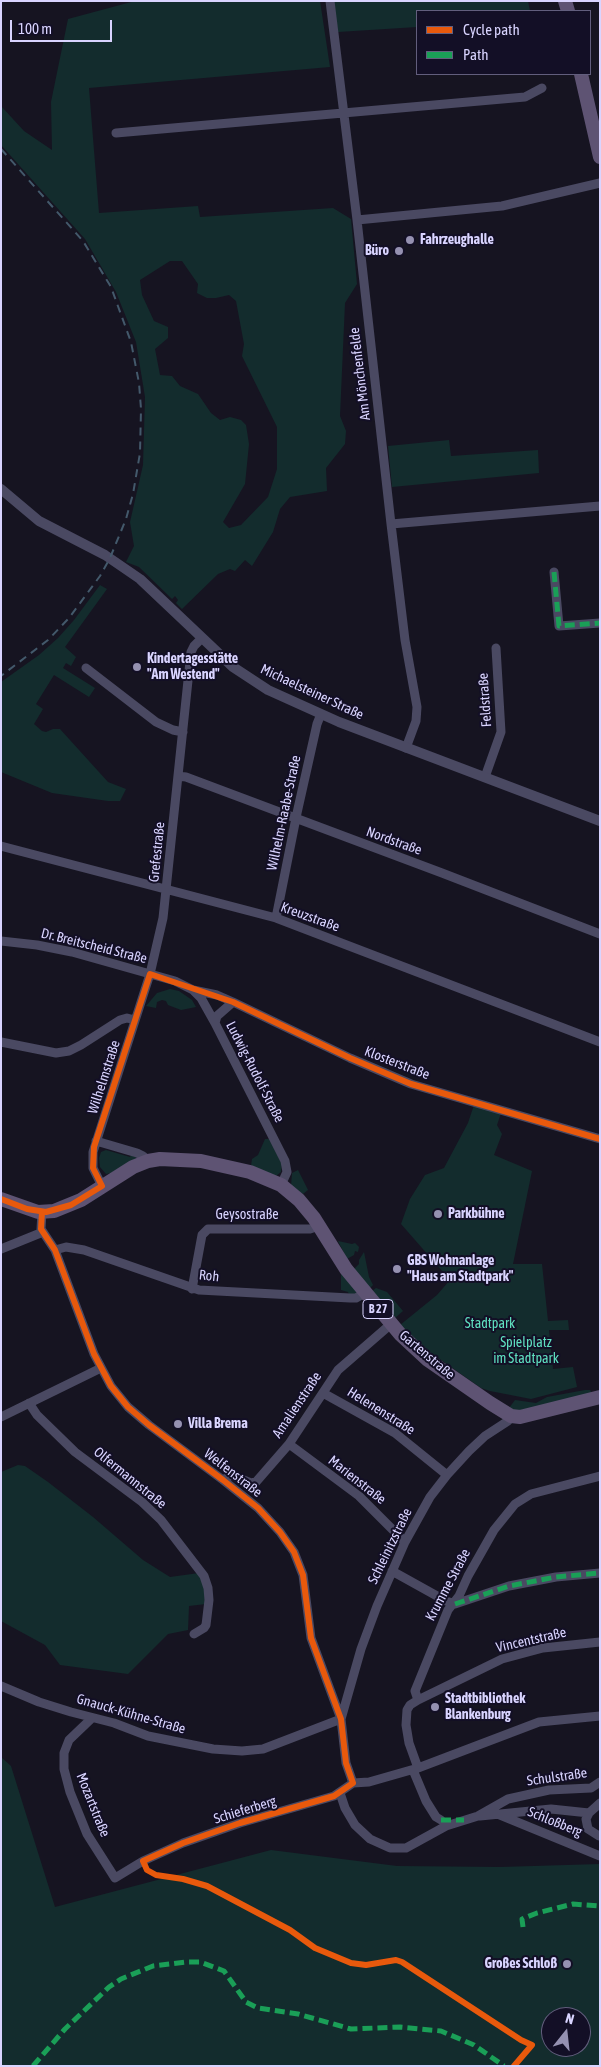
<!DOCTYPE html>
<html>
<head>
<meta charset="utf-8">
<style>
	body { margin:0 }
	#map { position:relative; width:601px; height:2067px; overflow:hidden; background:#161421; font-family:"Asap Condensed",sans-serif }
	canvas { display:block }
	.frame { position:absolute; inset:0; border:2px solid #d9d4ff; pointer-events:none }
	.legend { position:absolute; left:416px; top:10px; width:175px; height:65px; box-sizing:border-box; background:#130f26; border:1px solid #625e7d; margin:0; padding:6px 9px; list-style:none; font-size:15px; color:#d9d4ff }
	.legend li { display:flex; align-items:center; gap:10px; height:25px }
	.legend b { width:25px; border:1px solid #625e7d }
	.north { position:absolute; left:541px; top:2007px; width:50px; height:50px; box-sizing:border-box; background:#130f26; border:1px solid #625e7d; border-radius:50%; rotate:16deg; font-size:14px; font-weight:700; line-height:20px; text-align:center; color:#d9d4ff }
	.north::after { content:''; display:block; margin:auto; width:18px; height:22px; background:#9591b1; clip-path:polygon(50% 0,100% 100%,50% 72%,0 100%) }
	.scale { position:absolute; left:10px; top:20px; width:102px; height:22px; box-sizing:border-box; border:2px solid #d9d4ff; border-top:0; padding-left:6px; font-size:15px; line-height:18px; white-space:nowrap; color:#d9d4ff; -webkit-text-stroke:4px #130f26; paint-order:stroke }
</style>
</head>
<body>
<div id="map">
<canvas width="601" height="2067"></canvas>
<div class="frame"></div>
<ul class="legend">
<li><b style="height:6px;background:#e8590c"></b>Cycle path</li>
<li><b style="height:6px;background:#1a9f57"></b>Path</li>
</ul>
<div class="north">N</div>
<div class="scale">100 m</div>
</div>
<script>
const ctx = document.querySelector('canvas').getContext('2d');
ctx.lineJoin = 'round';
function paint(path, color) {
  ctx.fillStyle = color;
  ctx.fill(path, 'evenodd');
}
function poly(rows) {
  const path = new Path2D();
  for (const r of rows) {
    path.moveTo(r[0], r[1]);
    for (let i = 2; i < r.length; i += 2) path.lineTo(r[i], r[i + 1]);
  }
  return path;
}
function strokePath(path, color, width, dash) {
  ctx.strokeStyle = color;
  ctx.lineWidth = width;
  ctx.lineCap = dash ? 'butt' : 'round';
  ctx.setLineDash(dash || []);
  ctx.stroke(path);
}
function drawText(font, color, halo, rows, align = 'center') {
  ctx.font = font + ' "Asap Condensed",sans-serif';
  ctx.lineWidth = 4;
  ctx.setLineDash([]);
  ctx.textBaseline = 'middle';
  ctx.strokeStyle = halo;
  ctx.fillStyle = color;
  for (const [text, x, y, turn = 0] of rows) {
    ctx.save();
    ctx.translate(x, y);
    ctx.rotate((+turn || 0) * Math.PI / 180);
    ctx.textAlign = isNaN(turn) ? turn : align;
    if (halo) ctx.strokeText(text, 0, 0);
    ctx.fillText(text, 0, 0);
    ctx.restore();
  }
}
paint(poly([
	[135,1,320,1,330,67,89,88,99,213,198,206,200,217,333,208,351,219,357,284,345,303,340,416,346,431,345,444,326,468,327,491,290,497,280,509,273,532,252,566,245,560,235,571,230,569,218,574,182,609,176,603,178,600,175,596,172,599,139,567,126,562,134,546,130,522,143,465,145,397,136,342,116,292,85,239,1,145,1,106,24,131,52,150,51,102,68,19],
	[170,261,182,261,198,284,197,293,207,298,216,298,229,295,236,301,244,344,242,356,277,427,277,469,268,497,241,525,229,528,223,522,245,484,249,444,246,425,241,420,230,417,220,420,211,413,198,394,180,386,172,376,160,375,155,349,168,338,168,327,154,321,142,295,140,280],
	[333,1,528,1,530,11,417,11,417,27,338,32],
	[449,440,451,456,538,450,539,473,392,487,388,446],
	[100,585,107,589,65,647,76,657,71,666,66,663,63,668,95,688,89,697,54,675,36,704,43,709,34,724,42,731,46,732,53,729,60,729,108,782,126,789,120,801,108,801,52,793,1,772,1,682,39,655,58,638,74,620],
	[170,989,179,991,192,1000,196,1007,181,1010,168,1005,166,1001,162,1000,157,1002,156,1008,146,1006,157,993],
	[474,1105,501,1113,497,1125,502,1134,494,1155,532,1171,513,1264,542,1264,548,1321,568,1320,569,1330,549,1330,553,1369,573,1367,577,1387,531,1399,490,1391,481,1388,424,1348,400,1325,437,1295,450,1280,401,1224,410,1199,425,1175,444,1168,468,1123],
	[265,1139,269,1139,282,1164,281,1172,276,1176,251,1166,252,1159,258,1155],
	[106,1150,130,1157,131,1155,137,1158,111,1173,106,1174,100,1167,99,1158,101,1152],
	[298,1170,308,1190,303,1194,291,1186,292,1173],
	[338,1241,352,1244,355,1243,359,1247,358,1252,355,1251,354,1255,347,1259],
	[364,1252,369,1277,373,1285,369,1289,354,1269,359,1264,359,1260],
	[344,1273,357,1292,355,1294,349,1295,348,1292,341,1290,341,1274],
	[376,1288,387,1292,403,1311,395,1318,372,1291],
	[585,1390,590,1390,592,1393,517,1412,509,1408,515,1400,536,1403,547,1397],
	[18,1465,25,1466,48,1482,93,1517,143,1560,170,1577,199,1573,205,1582,206,1604,189,1606,188,1630,168,1634,128,1674,60,1665,45,1645,1,1621,1,1472],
	[1,1757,11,1766,55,1907,271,1850,397,1866,500,1867,600,1864,600,2066,1,2066],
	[551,2017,581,2017,581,2047,551,2047]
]), '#132c2d');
strokePath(poly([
	[330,1,357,220],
	[116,133,525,97,542,88],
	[391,524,600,506],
	[554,572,559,626,600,623],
	[86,668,156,722,173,730,183,732],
	[406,748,416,721,417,707,405,640,391,524,357,220,502,206,600,183],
	[178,776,186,777,442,873,600,934],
	[485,777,501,732,496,648],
	[1,846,276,918,600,1042],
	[276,918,297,813,317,724,321,714],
	[1,941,37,945,72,952,175,981,193,990,201,998,215,1023,285,1161,287,1172,281,1185],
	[193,990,217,995,233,1002,350,1058,411,1084,600,1139],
	[215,1023,217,1016,233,1002],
	[1,1042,56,1053,69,1051,81,1045,120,1020,127,1018,135,1020],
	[96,1141,137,1153,143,1156,148,1161],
	[102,1186,93,1168,93,1152,150,974,163,918,191,652,194,646,202,638],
	[42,1212,41,1229,55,1250,94,1354,111,1386,128,1407,149,1425,223,1480,258,1508,280,1532,294,1552,303,1575,311,1638,341,1719,346,1763,353,1783],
	[1,1249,43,1232],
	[55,1250,66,1247,84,1250,199,1290,350,1298,356,1298,365,1293],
	[192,1289,202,1235,208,1229,310,1229,319,1226],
	[323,1393,395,1433,447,1475],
	[29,1403,37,1415,75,1452,142,1502,161,1520,204,1576,208,1588,209,1600,206,1625,204,1628,194,1634],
	[1,1417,101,1368],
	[289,1444,359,1496,405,1542],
	[223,1480,231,1475,251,1483,256,1482,289,1444,338,1370,391,1324],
	[392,1571,446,1601,455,1604,509,1586,556,1577,600,1573],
	[1,1686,39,1702,71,1712,114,1723,148,1736,213,1749,242,1751,263,1749,341,1719],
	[418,1700,502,1659,543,1648,600,1642],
	[92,1718,69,1740,64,1753,64,1769,70,1792,87,1834,115,1878,143,1861,183,1843,240,1823,334,1796,353,1783],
	[341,1719,361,1649,377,1606,405,1542,430,1497,447,1475,469,1451,485,1436,508,1421,511,1416],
	[418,1768,409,1743,406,1725,407,1710,410,1705,418,1700,415,1691,448,1610,459,1596,468,1576,494,1530,515,1504,531,1494,600,1476],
	[413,1770,426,1801,436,1817,441,1820],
	[353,1783,369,1782,418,1768,539,1722,600,1716],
	[340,1793,345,1808,355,1825,370,1839,390,1848,406,1848,446,1826,478,1816,508,1799,549,1790,591,1788,600,1782],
	[500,1815,600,1856],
	[480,1816,551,1809,589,1813],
	[599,1836,588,1829,586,1819,589,1813,600,1803]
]), '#4a4962', 9);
strokePath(poly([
	[1,489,39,521,105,555,140,579,233,667,268,690,339,722,600,821]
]), '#4a4962', 10);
strokePath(poly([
	[565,1,568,11],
	[581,74,600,157],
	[1,1199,38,1212,54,1211,81,1200,133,1167,148,1161,160,1159,201,1161,250,1172,281,1185,299,1200,314,1218,346,1269,400,1334,428,1360,490,1403,511,1416,520,1417,600,1397]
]), '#5e5373', 14);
strokePath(poly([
	[1,149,83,241,111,287,131,342,139,383,141,409,140,453,133,494,126,519,110,558,100,576,69,618,48,640,1,676]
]), '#43596b', 2, [8, 6]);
strokePath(poly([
	[554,572,559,626,600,623],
	[455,1604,509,1586,556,1577,600,1573],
	[441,1820,464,1820],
	[523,1927,522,1919,537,1913,573,1904,600,1906],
	[33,2066,65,2029,109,1987,121,1979,153,1966,186,1962,200,1962,224,1971,246,2002,258,2008,298,2014,351,2029,400,2027,441,2031,474,2045,504,2066]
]), '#1a9f57', 5, [10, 5]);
strokePath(poly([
	[1,1199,27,1209,46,1212,71,1205,102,1186,93,1168,94,1147,150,974,233,1002,350,1058,411,1084,600,1139],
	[42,1212,41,1229,55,1250,94,1354,111,1386,128,1407,149,1425,223,1480,258,1508,280,1532,294,1552,303,1575,311,1638,341,1719,346,1763,353,1783,334,1796,240,1823,183,1843,143,1861,147,1870,156,1875,183,1879,207,1886,290,1930,315,1948,351,1963,366,1965,396,1960,402,1962,521,2040,532,2045,514,2066]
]), '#e8590c', 6);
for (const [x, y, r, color] of [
	[410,240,5,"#9591b1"],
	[399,251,5,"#9591b1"],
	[137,667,5,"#9591b1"],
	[438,1214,5,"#9591b1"],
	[397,1269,5,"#9591b1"],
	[178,1424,5,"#9591b1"],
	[435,1707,5,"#9591b1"],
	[567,1964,5,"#9591b1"]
]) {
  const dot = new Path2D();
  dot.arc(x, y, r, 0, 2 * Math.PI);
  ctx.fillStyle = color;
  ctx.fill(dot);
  strokePath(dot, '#130f26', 2);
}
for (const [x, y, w] of [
	[378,1309,30]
]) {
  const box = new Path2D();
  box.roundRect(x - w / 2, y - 9.5, w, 19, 4);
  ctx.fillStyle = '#130f26';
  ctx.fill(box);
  strokePath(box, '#d9d4ff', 1);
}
drawText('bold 12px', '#d9d4ff', null, [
	["B 27",378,1309]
]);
drawText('bold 14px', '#d9d4ff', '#130f26', [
	["Fahrzeughalle",420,240],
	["Büro",389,251,"right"],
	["Kindertagesstätte",147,659],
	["\"Am Westend\"",147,675],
	["Parkbühne",448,1214],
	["GBS Wohnanlage",407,1261],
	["\"Haus am Stadtpark\"",407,1277],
	["Villa Brema",188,1424],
	["Stadtbibliothek",445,1699],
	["Blankenburg",445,1715],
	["Großes Schloß",557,1964,"right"]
], 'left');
drawText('14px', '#d9d4ff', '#130f26', [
	["Am Mönchenfelde",360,374,-97],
	["Michaelsteiner Straße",312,692,25],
	["Feldstraße",485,700,-94],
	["Wilhelm-Raabe-Straße",284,813,-78],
	["Nordstraße",394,841,20],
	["Grefestraße",157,852,-84],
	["Kreuzstraße",310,917,20],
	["Dr. Breitscheid Straße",94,946,14],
	["Klosterstraße",397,1063,21],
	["Ludwig-Rudolf-Straße",255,1072,63],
	["Wilhelmstraße",104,1077,-72],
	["Geysostraße",247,1215],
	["Roh",209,1276,6],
	["Gartenstraße",427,1355,40],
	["Amalienstraße",297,1405,-56],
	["Helenenstraße",381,1411,32],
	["Welfenstraße",233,1473,38],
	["Olfermannstraße",130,1478,39],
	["Marienstraße",357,1480,38],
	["Schleinitzstraße",390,1546,-64],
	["Krumme Straße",448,1585,-62],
	["Vincentstraße",531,1640,-13],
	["Gnauck-Kühne-Straße",131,1714,16],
	["Schulstraße",557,1777,-8],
	["Mozartstraße",93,1805,68],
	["Schieferberg",245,1810,-17],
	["Schloßberg",555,1822,22]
]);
drawText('14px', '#5fe0c0', '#130f26', [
	["Stadtpark",490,1324],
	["Spielplatz",526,1343],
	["im Stadtpark",526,1359]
]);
</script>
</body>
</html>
